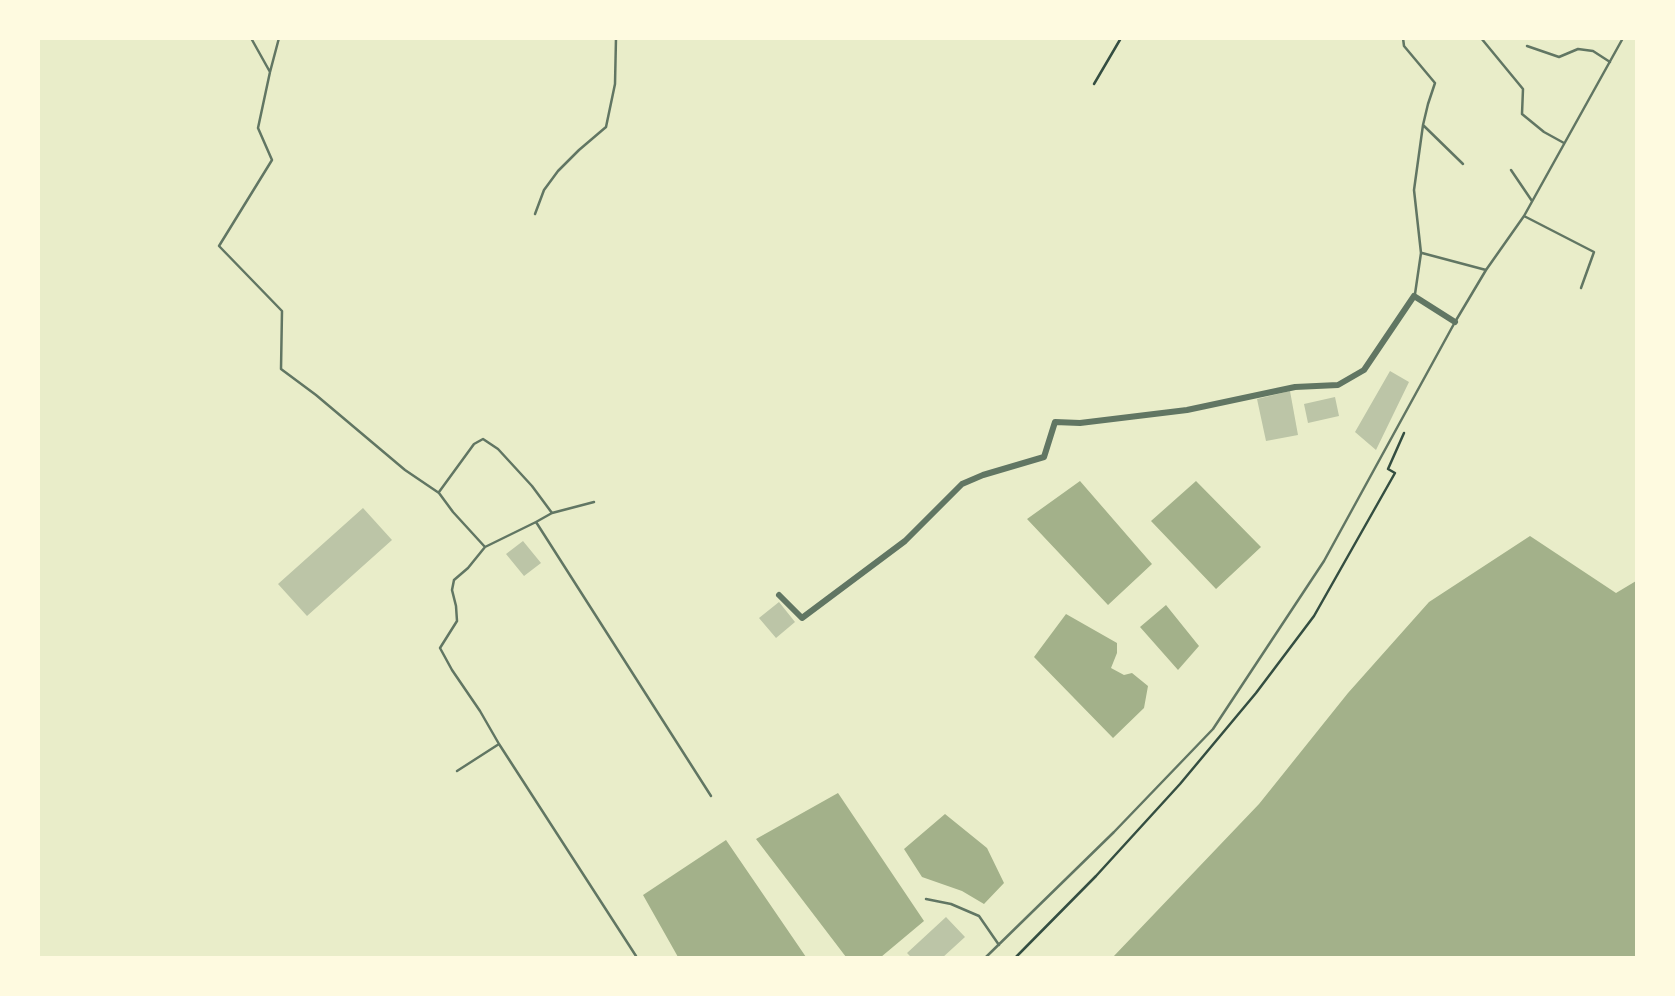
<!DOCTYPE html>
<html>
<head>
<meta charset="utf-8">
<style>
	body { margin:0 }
	#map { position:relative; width:1675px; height:996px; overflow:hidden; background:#e9edc9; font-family:Jost,sans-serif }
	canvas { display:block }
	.frame { position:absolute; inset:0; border:40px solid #fefae0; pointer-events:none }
</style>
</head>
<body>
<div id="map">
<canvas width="1675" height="996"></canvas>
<div class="frame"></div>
</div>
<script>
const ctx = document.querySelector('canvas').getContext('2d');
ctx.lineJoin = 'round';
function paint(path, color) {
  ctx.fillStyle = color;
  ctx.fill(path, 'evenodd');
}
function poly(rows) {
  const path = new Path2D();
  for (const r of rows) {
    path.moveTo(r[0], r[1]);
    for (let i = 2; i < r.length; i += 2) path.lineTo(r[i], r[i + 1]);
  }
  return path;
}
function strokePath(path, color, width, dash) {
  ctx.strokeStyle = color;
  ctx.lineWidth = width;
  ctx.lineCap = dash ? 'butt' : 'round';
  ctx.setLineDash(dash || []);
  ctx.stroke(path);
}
paint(poly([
	[1080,481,1152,564,1108,605,1027,519],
	[1196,481,1261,547,1216,589,1151,521],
	[1530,536,1616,593,1636,581,1636,957,1113,957,1259,804,1348,693,1429,602],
	[1166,605,1199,646,1178,670,1140,627],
	[1066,614,1117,643,1117,653,1111,668,1124,675,1132,673,1148,686,1144,708,1113,738,1034,657],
	[838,793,924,921,881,957,846,957,756,839],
	[945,814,987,848,1004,883,984,904,962,891,922,877,904,849],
	[726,840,806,957,678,957,643,895]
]), '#a3b18a');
paint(poly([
	[1390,371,1409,382,1376,450,1355,432],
	[1290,391,1298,435,1266,441,1257,399],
	[1335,397,1339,416,1308,423,1304,404],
	[363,508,392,540,307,616,278,584],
	[523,541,541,563,524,576,506,554],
	[779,602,795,622,776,638,759,618],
	[946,917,965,937,942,958,912,958,907,953]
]), '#bcc5a7');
strokePath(poly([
	[1094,84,1121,38],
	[1015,958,1096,876,1180,784,1256,693,1314,616,1395,473,1388,469,1404,433]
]), '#344e41', 2.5);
strokePath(poly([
	[251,38,270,72],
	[279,38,270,72,258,128,272,160,219,246,282,311,281,369,316,395,405,470,439,493,453,512,485,547],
	[1403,38,1404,46,1435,83,1428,104,1423,125,1414,190,1421,253,1415,294],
	[1481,38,1523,89,1522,114,1544,132,1564,143],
	[1527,46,1559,57,1578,49,1593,51,1610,62],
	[1423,125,1463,164],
	[1511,170,1532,201],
	[535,214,544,190,558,171,579,150,606,127,615,84,616,38],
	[1524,216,1594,252,1581,288],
	[1422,253,1486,270],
	[439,492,474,444,483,439,498,449,532,486,552,513],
	[536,522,552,513,594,502],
	[457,771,499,744],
	[926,899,951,904,979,916,999,945],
	[634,958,636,956,499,744,480,711,452,670,440,648,457,621,456,606,452,590,454,580,468,568,485,547,536,522,711,796],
	[985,958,1114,832,1213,729,1324,561,1455,322,1486,270,1524,216,1623,38]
]), '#617663', 2.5);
strokePath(poly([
	[779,595,802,618,905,541,962,484,983,475,1044,457,1055,422,1080,423,1187,410,1295,387,1338,385,1364,370,1414,296,1455,322]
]), '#617663', 6);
</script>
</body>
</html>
